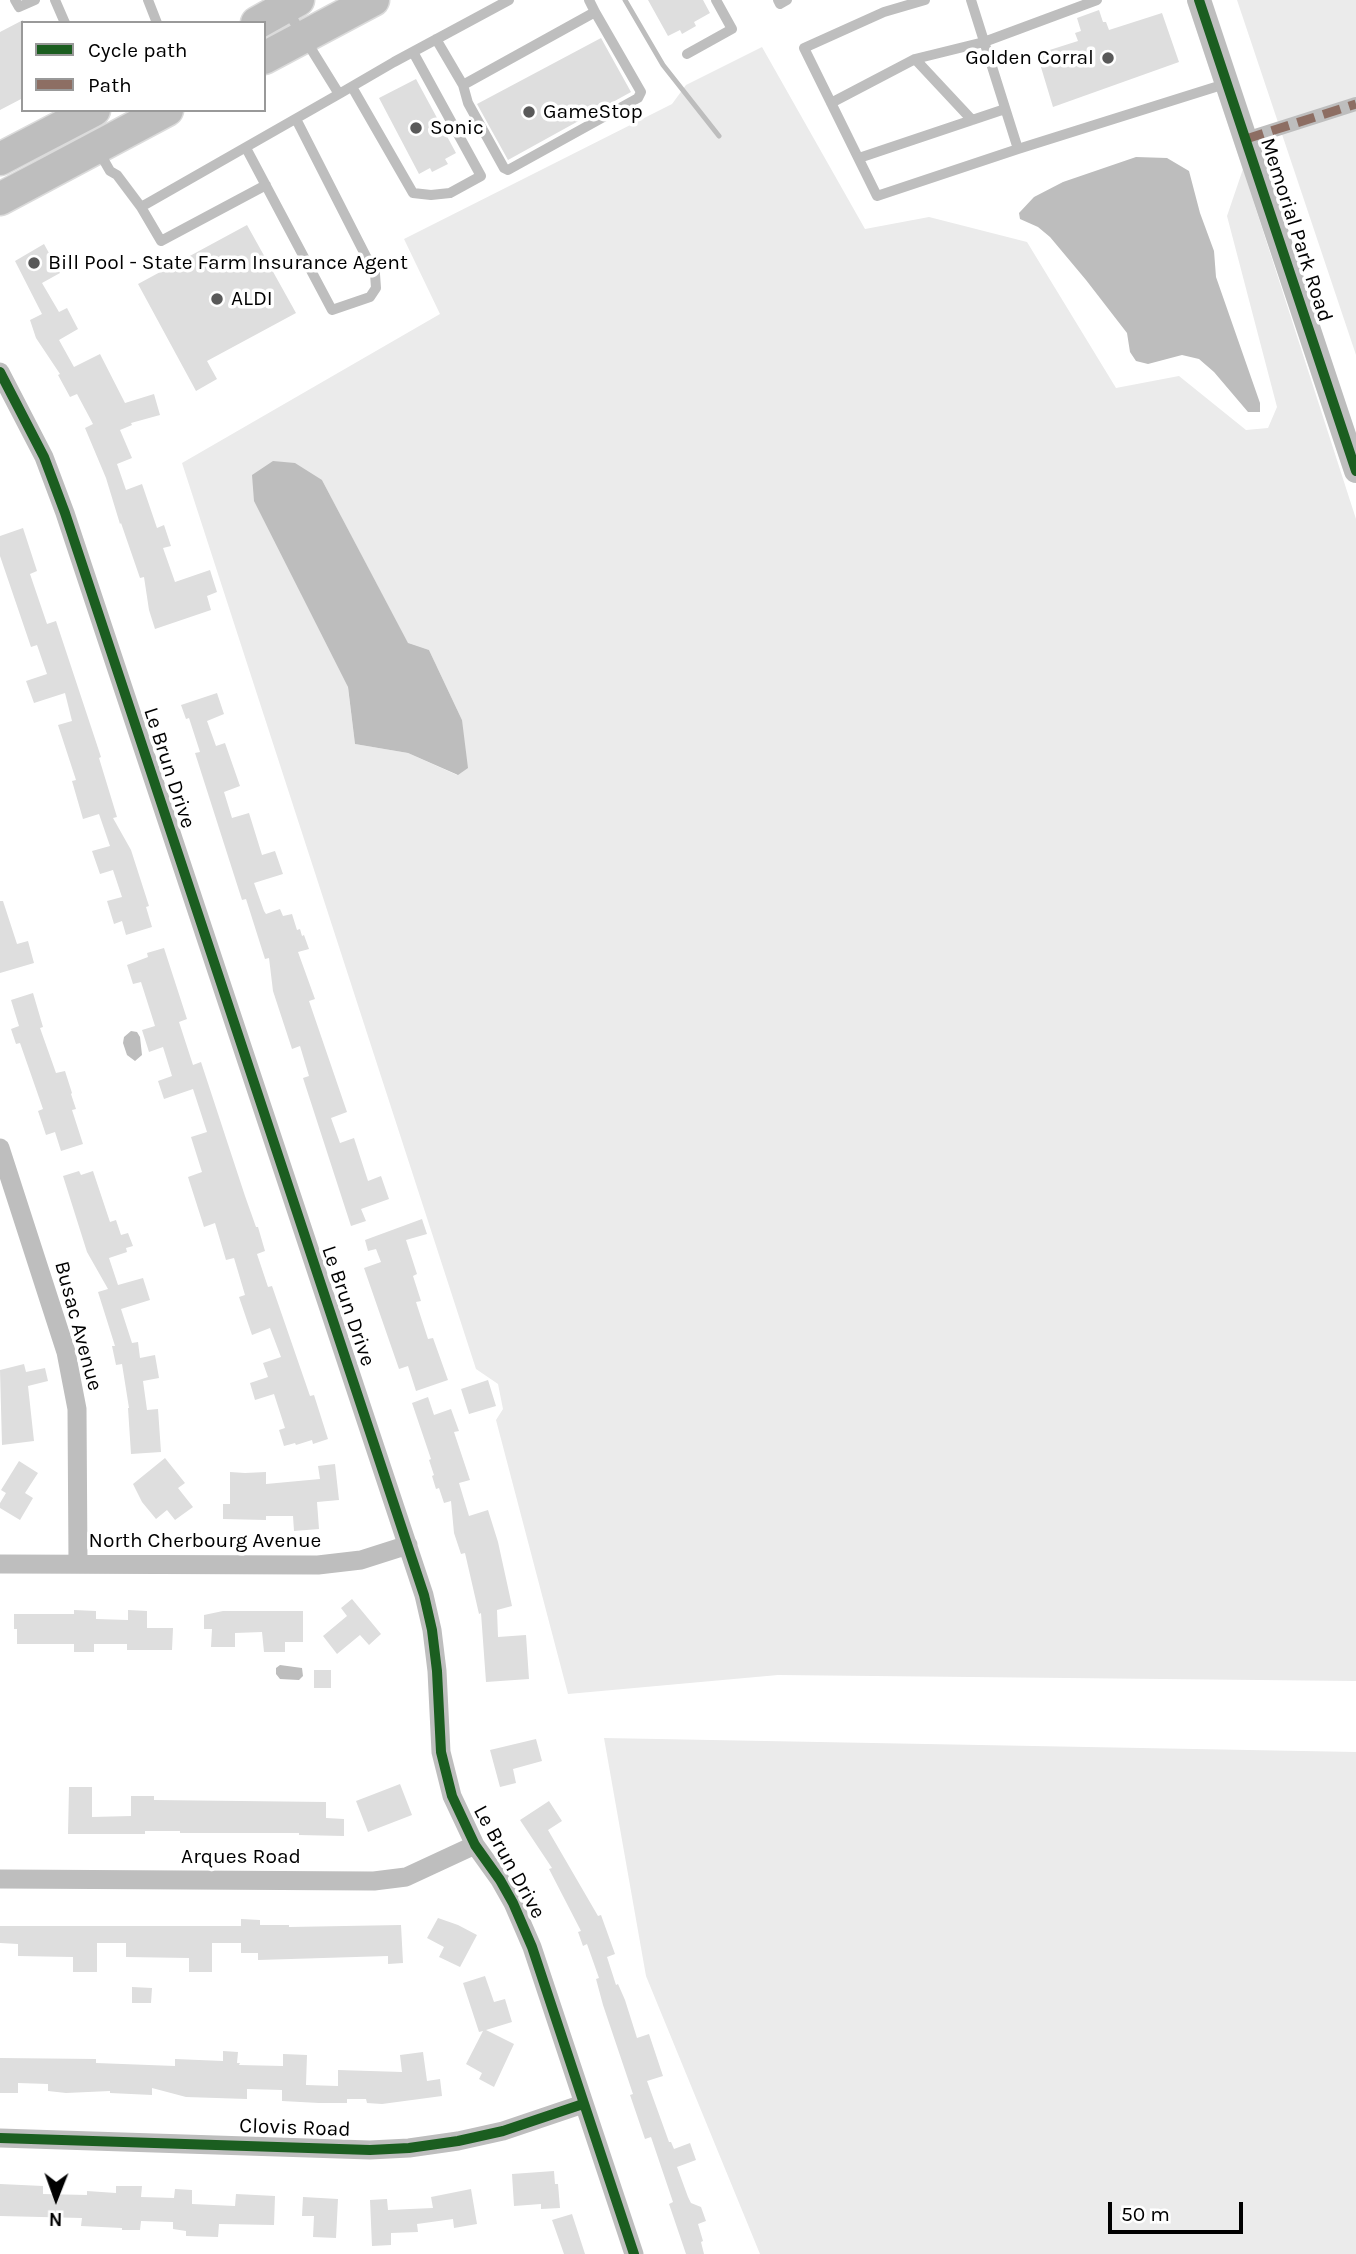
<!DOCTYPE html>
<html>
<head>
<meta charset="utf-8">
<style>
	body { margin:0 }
	#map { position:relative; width:1356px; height:2254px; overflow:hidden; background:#fff; font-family:Karla,sans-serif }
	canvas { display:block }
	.legend { position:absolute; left:21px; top:21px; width:245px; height:91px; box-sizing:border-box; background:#fff; border:2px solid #999; margin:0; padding:9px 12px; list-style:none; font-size:21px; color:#000 }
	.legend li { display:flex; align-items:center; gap:14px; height:35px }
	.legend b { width:35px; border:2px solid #999 }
	.north { position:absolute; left:21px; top:2163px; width:70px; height:70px; -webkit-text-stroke:5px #fff; paint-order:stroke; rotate:181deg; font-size:19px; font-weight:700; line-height:28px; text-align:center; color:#000 }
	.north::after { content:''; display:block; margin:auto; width:24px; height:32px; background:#000; clip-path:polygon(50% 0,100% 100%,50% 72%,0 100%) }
	.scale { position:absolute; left:1108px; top:2202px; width:135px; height:32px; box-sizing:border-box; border:4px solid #000; border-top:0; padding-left:9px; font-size:21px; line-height:24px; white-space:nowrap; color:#000; -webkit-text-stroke:5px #fff; paint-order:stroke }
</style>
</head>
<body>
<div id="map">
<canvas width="1356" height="2254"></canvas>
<ul class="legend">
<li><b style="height:9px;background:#1b5e20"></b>Cycle path</li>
<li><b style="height:9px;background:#8d6e63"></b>Path</li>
</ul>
<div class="north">N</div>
<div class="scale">50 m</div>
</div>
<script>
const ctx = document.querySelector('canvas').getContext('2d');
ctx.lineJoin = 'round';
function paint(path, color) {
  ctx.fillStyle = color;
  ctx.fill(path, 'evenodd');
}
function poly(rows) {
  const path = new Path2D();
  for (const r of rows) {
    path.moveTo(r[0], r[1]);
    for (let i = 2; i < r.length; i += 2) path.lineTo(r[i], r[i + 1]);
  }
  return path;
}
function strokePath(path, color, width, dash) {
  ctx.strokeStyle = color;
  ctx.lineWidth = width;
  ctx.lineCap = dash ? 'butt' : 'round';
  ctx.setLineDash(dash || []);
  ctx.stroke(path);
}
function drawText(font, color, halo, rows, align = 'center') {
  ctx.font = font + ' Karla,sans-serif';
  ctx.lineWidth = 7;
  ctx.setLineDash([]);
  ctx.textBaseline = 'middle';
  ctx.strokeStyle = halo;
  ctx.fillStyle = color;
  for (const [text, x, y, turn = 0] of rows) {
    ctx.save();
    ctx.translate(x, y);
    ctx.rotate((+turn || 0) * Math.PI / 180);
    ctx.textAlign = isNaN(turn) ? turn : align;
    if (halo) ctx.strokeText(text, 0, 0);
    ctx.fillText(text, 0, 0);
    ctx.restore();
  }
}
paint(poly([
	[1237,0,1356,0,1356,355],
	[762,47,865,229,929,217,1027,242,1116,388,1179,376,1246,430,1268,428,1277,407,1227,216,1243,169,1356,519,1356,1681,778,1675,568,1694,496,1420,503,1409,498,1384,476,1369,182,463,440,314,404,239,672,104,686,85],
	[322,480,408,644,429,650,462,720,457,775,408,753,355,744],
	[604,1738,1356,1752,1356,2254,760,2254,646,1976]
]), '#ebebeb');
paint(poly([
	[1136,157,1167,158,1189,171,1200,213,1214,251,1216,277,1260,403,1260,412,1248,412,1214,372,1199,359,1182,355,1148,364,1136,361,1130,352,1127,333,1086,280,1050,237,1038,227,1020,219,1019,213,1034,197,1063,182],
	[273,461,295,463,322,480,408,643,429,650,462,720,468,768,458,775,408,753,355,744,348,687,254,501,252,475],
	[131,1031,137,1032,140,1037,142,1055,135,1061,127,1055,123,1043,124,1037],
	[280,1665,302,1668,303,1676,299,1680,280,1679,276,1674,276,1668]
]), '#bdbdbd');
strokePath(poly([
	[625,0,663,65,719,136]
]), '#bdbdbd', 5);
paint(poly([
	[648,0,703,0,710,13,694,22,696,26,682,34,680,30,668,36],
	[1099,10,1103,22,1106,22,1109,30,1162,13,1179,62,1053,107,1037,54,1078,41,1075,33,1081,31,1077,18],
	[23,20,23,98,0,110,0,32],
	[601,38,631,92,508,160,477,104],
	[416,79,456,153,445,159,448,164,432,172,430,168,419,174,379,98],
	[247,225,296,313,207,361,217,379,196,391,138,284],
	[44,244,60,273,42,283,59,312,67,308,78,329,59,340,74,367,100,354,125,403,154,394,160,415,131,423,132,425,120,430,132,458,117,464,126,490,142,484,157,528,164,525,171,546,163,548,175,582,210,570,217,592,207,596,211,610,155,629,149,610,144,577,140,578,121,523,120,524,106,478,85,428,93,424,77,394,70,397,58,375,60,374,36,338,30,320,42,314,15,261],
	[23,528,37,571,30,574,47,624,56,621,101,757,99,758,117,817,113,818,131,850,149,906,146,907,152,927,126,935,122,921,114,924,107,901,122,897,113,870,100,874,92,851,110,846,99,814,83,819,72,781,76,780,58,725,72,721,65,693,34,703,26,681,47,674,37,645,31,647,0,556,0,536],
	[217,693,224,714,207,721,216,746,225,743,240,786,224,792,232,818,249,813,262,855,275,851,283,874,254,883,264,911,266,914,280,909,283,916,292,914,297,930,300,929,302,936,304,935,309,949,298,952,315,999,309,1001,347,1112,331,1118,340,1143,354,1138,368,1181,381,1176,389,1199,361,1209,366,1221,351,1226,303,1078,309,1076,300,1046,292,1049,273,991,269,958,265,959,246,899,242,900,195,753,200,752,189,718,186,719,181,705],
	[0,901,3,901,17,944,28,941,34,963,0,973],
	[164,948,187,1019,179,1022,193,1065,201,1062,245,1196,256,1227,258,1227,265,1251,257,1254,268,1287,272,1286,310,1396,314,1395,328,1439,313,1444,312,1440,296,1445,295,1443,284,1446,279,1430,285,1428,274,1394,255,1400,250,1383,268,1377,263,1363,281,1357,270,1328,252,1335,239,1297,245,1295,234,1258,226,1260,215,1223,204,1227,188,1177,202,1172,191,1137,207,1132,193,1089,164,1099,158,1081,172,1076,163,1047,149,1052,142,1030,155,1026,141,982,133,984,127,965,148,957,147,953],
	[33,993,43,1027,40,1028,56,1073,65,1071,72,1093,71,1094,76,1109,72,1110,83,1144,61,1151,55,1132,46,1135,38,1111,43,1109,20,1043,16,1044,11,1029,19,1026,11,1000],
	[79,1171,81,1175,93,1171,110,1222,116,1220,121,1235,128,1233,133,1246,126,1248,127,1252,109,1258,118,1285,143,1278,150,1300,121,1309,132,1343,138,1342,140,1358,155,1355,159,1378,143,1381,147,1410,158,1409,161,1452,131,1454,128,1408,129,1408,122,1364,116,1365,112,1346,115,1346,98,1292,108,1289,87,1252,63,1176],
	[422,1219,427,1234,406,1240,417,1274,413,1276,421,1301,416,1302,428,1339,433,1338,448,1380,416,1391,408,1366,399,1369,364,1268,381,1262,376,1249,368,1251,365,1240],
	[24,1364,26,1372,45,1368,48,1381,28,1386,34,1441,2,1445,0,1370],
	[488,1380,496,1406,469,1414,461,1389],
	[428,1397,434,1415,451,1409,459,1431,454,1432,470,1480,459,1483,469,1516,488,1510,498,1542,512,1606,497,1610,498,1637,526,1635,529,1679,486,1682,481,1613,479,1614,465,1553,461,1554,454,1533,451,1501,444,1503,439,1488,436,1489,432,1476,434,1475,429,1460,431,1459,412,1403],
	[165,1458,185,1483,178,1488,193,1507,175,1520,167,1510,156,1519,142,1502,133,1484],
	[19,1461,38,1473,25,1493,33,1498,20,1520,0,1508,0,1503,6,1493,1,1490],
	[335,1464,339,1500,317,1502,319,1529,294,1531,293,1516,266,1516,266,1520,223,1519,223,1504,230,1504,230,1472,245,1473,266,1472,266,1484,320,1479,318,1466],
	[352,1599,381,1634,369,1645,360,1635,337,1654,323,1636,347,1616,341,1608],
	[74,1610,96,1611,96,1619,128,1620,128,1610,147,1611,147,1628,173,1628,172,1650,127,1650,127,1644,94,1644,94,1652,74,1652,74,1644,17,1644,17,1629,14,1629,14,1614,74,1614],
	[223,1611,303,1611,303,1642,285,1642,285,1652,264,1652,262,1632,235,1633,235,1647,211,1647,212,1629,204,1629,204,1615],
	[314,1670,331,1670,331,1688,314,1688],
	[536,1739,542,1761,513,1769,516,1783,500,1787,490,1750],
	[400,1784,412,1815,368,1832,356,1801],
	[69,1787,92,1787,92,1817,131,1816,131,1796,154,1796,154,1800,326,1802,326,1818,344,1819,344,1836,299,1835,299,1833,180,1833,180,1831,145,1831,145,1834,68,1834],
	[549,1801,562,1821,548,1830,598,1916,601,1915,615,1954,607,1957,616,1985,618,1984,625,2000,637,2038,649,2034,663,2076,647,2081,669,2142,671,2142,674,2149,690,2143,696,2160,677,2167,688,2197,691,2203,701,2207,706,2221,698,2224,703,2241,701,2242,704,2254,686,2254,669,2204,673,2202,651,2137,645,2139,630,2095,633,2094,603,2005,596,1979,599,1978,587,1944,583,1946,578,1932,581,1931,549,1869,552,1868,520,1820],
	[438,1918,458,1925,477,1935,460,1967,439,1957,444,1947,427,1938],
	[241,1919,260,1920,260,1925,289,1925,289,1927,401,1925,403,1963,388,1964,388,1956,258,1960,258,1953,241,1953,241,1943,212,1943,212,1972,189,1972,189,1958,126,1957,126,1943,97,1943,97,1972,73,1972,73,1957,18,1956,18,1944,0,1943,0,1926,241,1926],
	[485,1976,494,2002,505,1999,512,2022,486,2030,514,2044,494,2087,479,2079,482,2073,466,2064,483,2031,479,2032,463,1983],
	[132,1987,152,1988,151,2003,132,2003],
	[223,2051,238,2052,237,2063,240,2063,239,2065,283,2066,283,2054,307,2055,306,2085,338,2086,338,2070,402,2072,400,2055,423,2052,427,2081,440,2079,442,2096,382,2104,367,2103,366,2099,347,2099,347,2103,319,2103,282,2101,282,2090,247,2089,247,2099,186,2097,152,2088,152,2095,110,2093,110,2091,66,2093,48,2091,48,2084,18,2083,18,2093,0,2093,0,2058,96,2059,96,2063,175,2066,175,2059,223,2061],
	[554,2171,555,2184,558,2184,560,2208,541,2209,541,2204,514,2206,512,2174],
	[0,2184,43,2186,43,2194,87,2195,87,2191,116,2193,116,2186,142,2186,141,2197,174,2198,175,2189,192,2190,192,2204,235,2206,236,2194,275,2196,274,2225,219,2224,218,2237,186,2236,186,2231,173,2229,173,2222,141,2221,140,2230,122,2230,122,2228,81,2226,82,2218,0,2216],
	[471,2189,477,2224,454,2228,453,2219,417,2224,418,2232,391,2233,391,2245,372,2246,370,2200,387,2199,388,2210,433,2208,431,2197],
	[303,2197,338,2199,336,2238,313,2237,314,2216,302,2216],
	[572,2214,585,2254,564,2254,552,2220]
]), '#dedede');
const primary = poly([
	[257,23,298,0],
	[264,58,373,0],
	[0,159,94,110],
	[0,199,167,110]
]);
strokePath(primary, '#dbdbdb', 35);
strokePath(poly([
	[15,0,19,7,35,0],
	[55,0,65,23],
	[148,0,157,23],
	[778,0,780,4,787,0],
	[925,0,884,12,804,48,877,196,1018,149,1225,84],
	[971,0,1018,149],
	[287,10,339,94,394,62,509,0],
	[436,39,463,85,595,12,589,0],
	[687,54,732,29,716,0],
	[915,59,972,120],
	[463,85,468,103,504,168,508,170,638,98,641,92,595,12],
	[352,87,413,193,431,195,450,193,481,176,413,52],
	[831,103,915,59,984,42,1097,0],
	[246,148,332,310,370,297,376,288,375,274,296,119],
	[98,150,110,171,117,175,141,207,161,241,266,185],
	[859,158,1005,109],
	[141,207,339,94]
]), '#bebebe', 10);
strokePath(poly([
	[1246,139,1356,104]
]), '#bebebe', 14);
strokePath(poly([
	[0,372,44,457,65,513,424,1595,432,1630,437,1671,441,1752,452,1796,475,1845,500,1880,513,1903,532,1947,634,2254],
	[0,1148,66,1352,77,1409,78,1564],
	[0,1564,318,1565,361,1560,408,1545],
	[0,1879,374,1881,406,1877,475,1845],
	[0,2138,370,2150,409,2148,458,2141,503,2131,583,2104]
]), '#bebebe', 19);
strokePath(poly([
	[1199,0,1356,471]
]), '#bebebe', 24);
strokePath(primary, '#bebebe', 32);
strokePath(poly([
	[1246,139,1356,104]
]), '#8d6e63', 9, [18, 9]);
strokePath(poly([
	[1199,0,1356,471],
	[0,372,44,457,65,513,424,1595,432,1630,437,1671,441,1752,452,1796,475,1845,500,1880,513,1903,532,1947,634,2254],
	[0,2138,370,2150,409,2148,458,2141,503,2131,583,2104]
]), '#1b5e20', 10);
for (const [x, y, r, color] of [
	[1108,58,7,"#595959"],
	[529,112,7,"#595959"],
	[416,128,7,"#595959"],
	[34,263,7,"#595959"],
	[217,299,7,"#595959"]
]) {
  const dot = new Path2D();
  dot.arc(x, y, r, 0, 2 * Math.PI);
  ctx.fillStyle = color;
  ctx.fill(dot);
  strokePath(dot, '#fff', 2.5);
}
drawText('21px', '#000', '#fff', [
	["Golden Corral",1094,58,"right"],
	["GameStop",543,112],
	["Sonic",430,128],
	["Bill Pool - State Farm Insurance Agent",48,263],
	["ALDI",231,299]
], 'left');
drawText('21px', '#000', '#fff', [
	["Memorial Park Road",1296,230,72],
	["Le Brun Drive",169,768,72],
	["Le Brun Drive",348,1306,71],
	["Busac Avenue",78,1326,75],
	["North Cherbourg Avenue",205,1541],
	["Arques Road",241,1857],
	["Le Brun Drive",509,1862,61],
	["Clovis Road",295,2128,2]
]);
</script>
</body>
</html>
